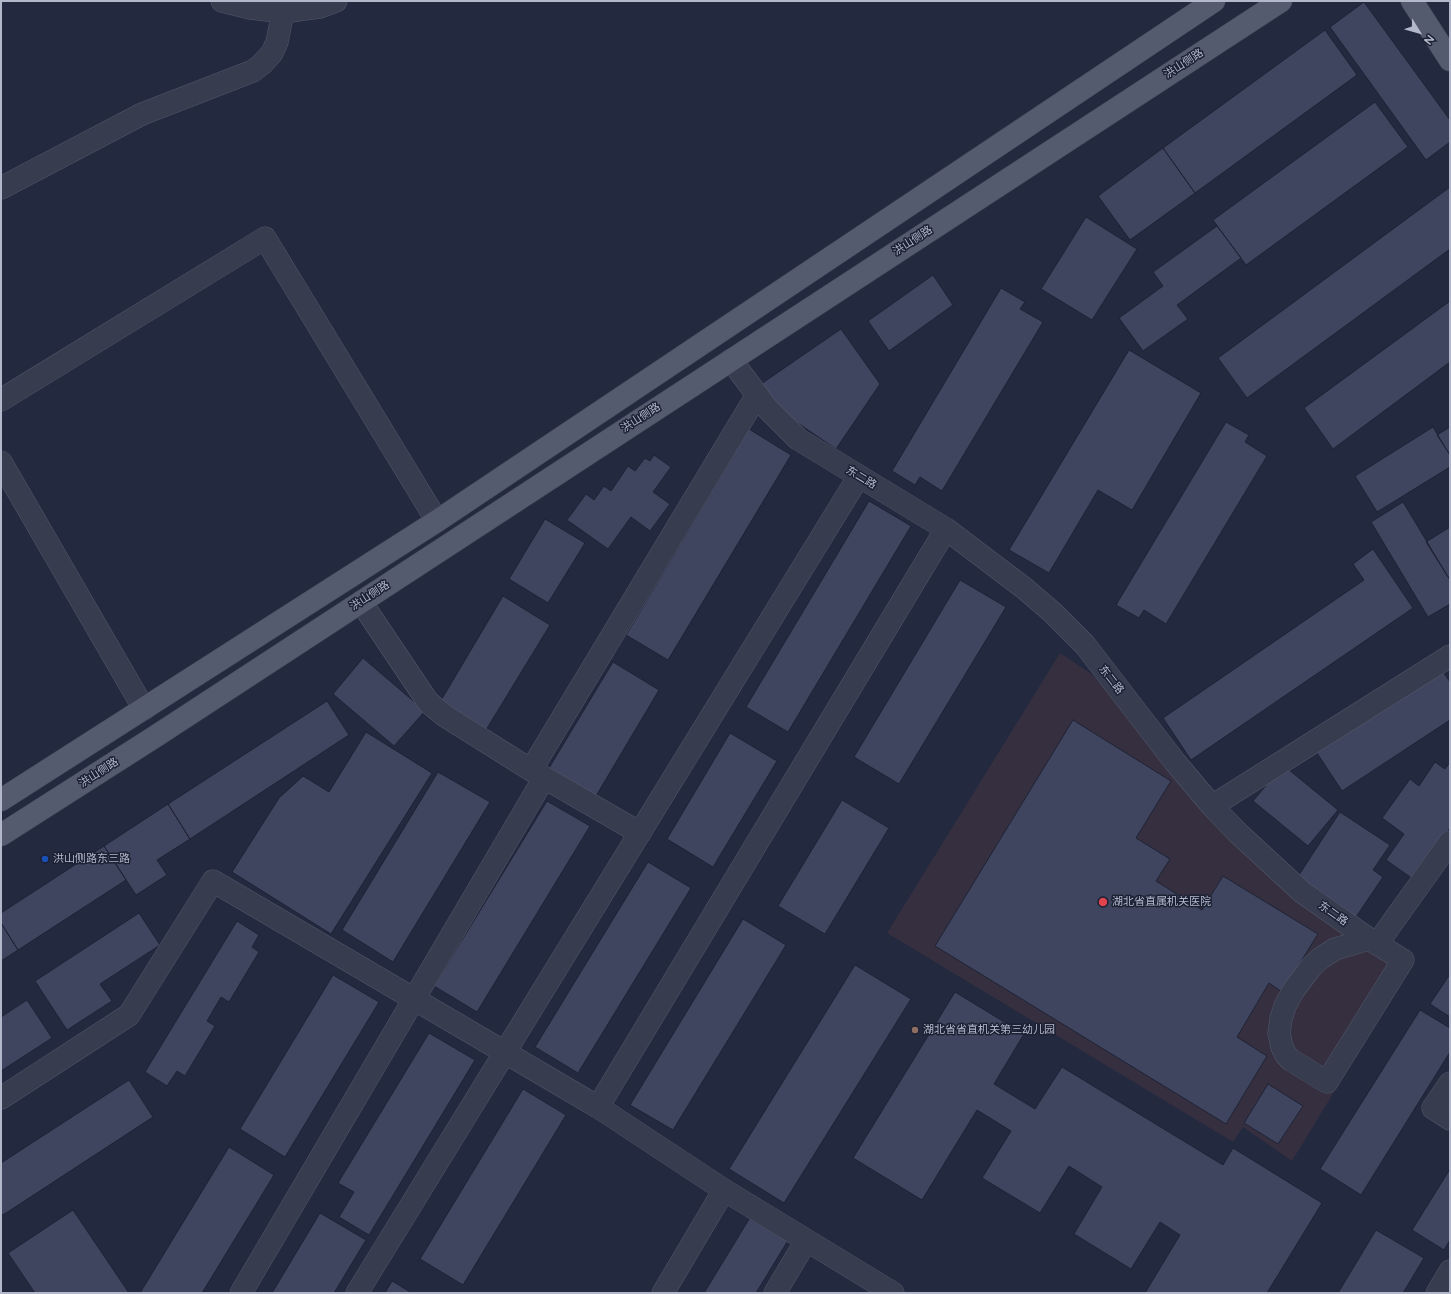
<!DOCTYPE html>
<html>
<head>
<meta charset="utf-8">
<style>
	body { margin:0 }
	#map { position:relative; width:1451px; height:1294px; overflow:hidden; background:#23293f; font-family:"Varela Round",sans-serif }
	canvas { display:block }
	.frame { position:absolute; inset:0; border:2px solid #b3b7ca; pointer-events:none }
	.north { position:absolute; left:1399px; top:12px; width:40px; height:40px; -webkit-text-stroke:3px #1c2134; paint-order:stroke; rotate:127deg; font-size:11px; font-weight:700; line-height:16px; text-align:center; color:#b3b7ca }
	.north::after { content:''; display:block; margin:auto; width:14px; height:18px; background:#b3b7ca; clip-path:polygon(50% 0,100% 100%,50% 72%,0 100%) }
</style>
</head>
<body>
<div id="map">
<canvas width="1451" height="1294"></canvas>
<div class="frame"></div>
<div class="north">N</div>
</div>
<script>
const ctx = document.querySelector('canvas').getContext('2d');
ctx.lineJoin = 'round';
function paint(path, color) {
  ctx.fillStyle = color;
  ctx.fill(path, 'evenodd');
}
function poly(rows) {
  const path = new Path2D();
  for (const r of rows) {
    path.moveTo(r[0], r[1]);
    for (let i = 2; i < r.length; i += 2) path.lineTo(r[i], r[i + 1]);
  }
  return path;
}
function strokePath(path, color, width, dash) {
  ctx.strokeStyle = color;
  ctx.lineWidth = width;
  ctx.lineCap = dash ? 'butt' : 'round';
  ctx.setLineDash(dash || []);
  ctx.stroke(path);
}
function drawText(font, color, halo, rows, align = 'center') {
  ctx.font = font + ' "Varela Round","Noto Sans SC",sans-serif';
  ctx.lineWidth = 3;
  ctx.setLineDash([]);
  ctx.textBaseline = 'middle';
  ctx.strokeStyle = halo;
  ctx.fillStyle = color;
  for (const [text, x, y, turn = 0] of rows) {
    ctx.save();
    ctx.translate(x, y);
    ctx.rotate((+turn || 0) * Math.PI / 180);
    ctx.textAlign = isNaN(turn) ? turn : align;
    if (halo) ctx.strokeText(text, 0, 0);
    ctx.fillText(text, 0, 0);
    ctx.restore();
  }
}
paint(poly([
	[1060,653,1090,673,1103,685,1316,915,1405,976,1292,1161,1243,1127,1233,1142,887,933]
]), '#352f40');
const building = poly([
	[1364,2,1450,120,1450,142,1426,160,1330,27,1364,2],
	[1325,30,1357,75,1195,193,1163,148,1325,30],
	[1375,102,1408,147,1246,265,1213,220,1375,102],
	[1163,148,1195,193,1130,240,1098,196,1163,148],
	[1450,187,1450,249,1247,398,1218,358,1450,187],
	[1086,217,1137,249,1092,320,1041,289,1086,217],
	[1217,226,1241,258,1177,305,1188,319,1143,351,1119,318,1163,286,1153,272,1217,226],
	[933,275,953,305,889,351,868,321,933,275],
	[1001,288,1025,302,1020,309,1043,322,942,491,920,477,915,485,892,471,1001,288],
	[1450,301,1450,362,1333,449,1304,408,1450,301],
	[841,329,880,384,836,449,780,411,761,384,841,329],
	[1129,350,1201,393,1132,510,1098,490,1049,573,1009,550,1129,350],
	[1226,422,1249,435,1245,442,1267,456,1166,624,1144,610,1139,618,1116,605,1226,422],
	[1433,427,1450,455,1450,467,1377,512,1355,476,1433,427],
	[1450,427,1450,455,1437,435,1450,427],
	[749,429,791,455,668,660,626,635,749,429],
	[654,455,671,467,653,492,670,504,650,531,631,517,608,549,567,520,586,494,594,500,604,486,611,491,628,466,635,471,645,458,650,461,654,455],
	[869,501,911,526,788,732,746,707,869,501],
	[1403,502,1450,580,1450,604,1428,617,1371,522,1403,502],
	[545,519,585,543,548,603,509,579,545,519],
	[1450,527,1450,580,1426,542,1450,527],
	[1373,549,1413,608,1191,760,1163,718,1364,580,1353,564,1373,549],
	[960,580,1006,607,899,784,854,757,960,580],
	[503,596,550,625,486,730,440,702,503,596],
	[363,658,425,711,394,746,333,694,363,658],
	[613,662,659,690,596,796,549,768,613,662],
	[1440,667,1450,682,1450,720,1342,791,1315,750,1440,667],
	[327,701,349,735,190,839,168,804,327,701],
	[1073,720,1171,781,1136,838,1170,859,1156,881,1202,910,1223,876,1318,934,1282,992,1269,983,1237,1037,1267,1056,1226,1124,935,946,1073,720],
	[366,732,432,773,331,934,232,872,279,798,303,776,329,792,366,732],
	[730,733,777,761,713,867,667,839,730,733],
	[1435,762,1445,769,1450,762,1450,828,1413,879,1386,860,1404,834,1382,818,1410,779,1419,786,1435,762],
	[1283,765,1338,810,1308,846,1253,801,1283,765],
	[438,772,490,802,393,962,342,930,438,772],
	[842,800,889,828,825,934,778,906,842,800],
	[547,801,590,826,477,1012,434,986,547,801],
	[168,804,190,839,157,860,167,875,136,895,104,846,168,804],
	[1340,812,1390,845,1373,870,1383,877,1356,917,1297,878,1340,812],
	[104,846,126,880,18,950,1,923,1,913,104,846],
	[648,862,691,888,578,1073,535,1047,648,862],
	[139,913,160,945,100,984,112,1001,67,1030,35,981,139,913],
	[743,919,786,945,673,1130,630,1105,743,919],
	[237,921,259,935,252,947,259,952,229,1002,221,997,207,1021,215,1026,185,1076,177,1071,167,1086,145,1072,237,921],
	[1,923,18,950,1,961,1,923],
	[855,965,911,999,784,1203,729,1169,855,965],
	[1450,974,1450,1017,1430,1004,1450,974],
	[333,975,379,1002,285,1157,240,1129,333,975],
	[955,992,1024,1034,994,1084,1035,1109,1062,1067,1223,1165,1233,1148,1322,1203,1267,1293,1145,1293,1180,1235,1160,1222,1131,1269,1074,1234,1102,1187,1069,1166,1040,1213,982,1178,1011,1131,977,1110,922,1200,853,1158,955,992],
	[27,1000,52,1038,1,1071,1,1017,27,1000],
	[1420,1010,1450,1028,1450,1052,1361,1195,1320,1169,1420,1010],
	[429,1033,475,1060,369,1235,339,1217,354,1192,338,1183,429,1033],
	[129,1080,153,1117,3,1215,1,1213,1,1163,129,1080],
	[1268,1084,1303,1106,1278,1144,1244,1123,1268,1084],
	[523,1089,566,1115,463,1285,420,1259,523,1089],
	[229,1147,274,1175,202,1293,140,1293,229,1147],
	[1450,1169,1450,1240,1444,1250,1412,1230,1450,1169],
	[73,1210,129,1293,35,1293,8,1253,73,1210],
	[320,1213,366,1240,334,1293,272,1293,320,1213],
	[751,1216,789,1239,756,1293,704,1293,751,1216],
	[1376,1230,1424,1258,1403,1293,1338,1293,1376,1230],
	[392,1281,412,1293,385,1293,392,1281]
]);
paint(building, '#3f455f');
strokePath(building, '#1e2336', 1);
const minor = poly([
	[222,1,250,8,283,12,320,7,336,1],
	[1,188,142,114,253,71,262,64,272,53,277,42,283,12],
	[731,360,767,408,798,439,946,529,1024,588,1052,612,1085,645,1175,762,1212,806,1238,833,1302,892,1369,939,1403,960,1327,1082,1291,1060,1286,1055,1282,1047,1279,1033,1281,1019,1285,1006,1293,991,1311,967,1321,958,1335,949,1369,939],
	[1,400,265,238,437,521],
	[1,462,144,709],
	[361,602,428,702,445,716,531,770,640,833],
	[531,770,757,395],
	[1212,806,1450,656],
	[1377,944,1450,842],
	[1450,1083,1433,1108,1450,1119],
	[1,1098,129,1015,213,881,598,1107,724,1190,893,1293],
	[598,1107,946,529],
	[241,1293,544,778],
	[357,1293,859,476],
	[663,1293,724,1190],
	[775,1293,806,1241],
	[1437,1293,1450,1271]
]);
const major = poly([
	[1412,1,1450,60],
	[1,800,437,521,1214,1],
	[1,835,156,736,1281,1]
]);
strokePath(minor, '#52576a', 23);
strokePath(major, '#404558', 23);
strokePath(minor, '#373c4f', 22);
strokePath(major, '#555b6f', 22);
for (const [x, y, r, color] of [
	[45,859,4,"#1a4fb4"],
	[1103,902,5,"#e0444e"],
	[915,1030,4,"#8d6e63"]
]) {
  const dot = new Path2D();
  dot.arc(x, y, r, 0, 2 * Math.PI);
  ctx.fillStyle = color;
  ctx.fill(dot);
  strokePath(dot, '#1c2134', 1.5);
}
drawText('11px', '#b3b7ca', '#1c2134', [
	["洪山侧路",1184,64,-33],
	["洪山侧路",913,241,-33],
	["洪山侧路",641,418,-33],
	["东二路",861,478,31],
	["洪山侧路",370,596,-33],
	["东二路",1111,680,52],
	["洪山侧路",99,773,-33],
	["东二路",1333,914,35]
]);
drawText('11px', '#b3b7ca', '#1c2134', [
	["洪山侧路东三路",53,859],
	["湖北省直属机关医院",1112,902],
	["湖北省省直机关第三幼儿园",923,1030]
], 'left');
</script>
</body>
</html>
